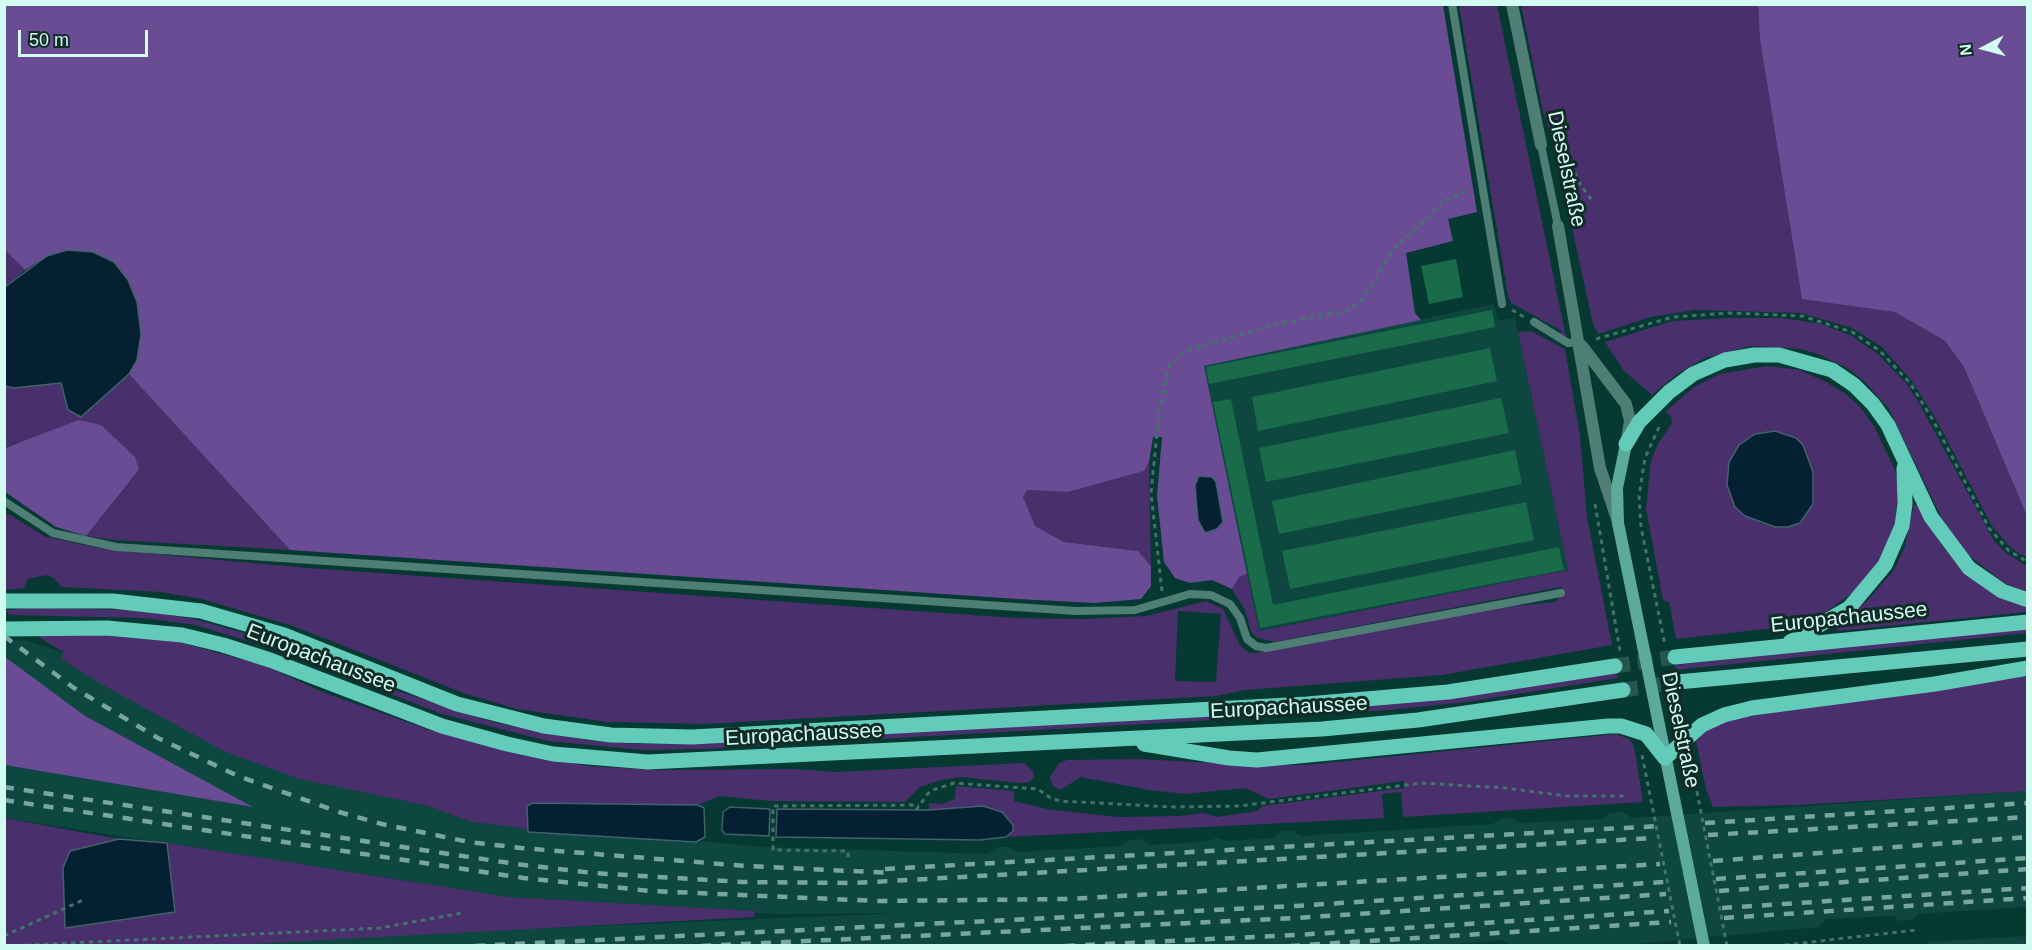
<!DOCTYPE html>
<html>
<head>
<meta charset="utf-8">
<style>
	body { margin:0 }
	#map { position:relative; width:2032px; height:950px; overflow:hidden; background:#063932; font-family:Helvetica,sans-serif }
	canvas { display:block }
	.frame { position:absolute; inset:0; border:6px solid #d2fbf2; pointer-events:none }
	.north { position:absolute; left:1954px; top:18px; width:60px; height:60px; -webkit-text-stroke:4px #112c27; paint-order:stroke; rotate:264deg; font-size:16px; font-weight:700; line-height:24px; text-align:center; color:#d2fbf2 }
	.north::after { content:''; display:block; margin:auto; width:21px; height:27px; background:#d2fbf2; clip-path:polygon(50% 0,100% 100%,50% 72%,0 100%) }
	.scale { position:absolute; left:18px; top:30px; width:130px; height:27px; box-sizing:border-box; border:3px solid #d2fbf2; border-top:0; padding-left:8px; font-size:18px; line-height:21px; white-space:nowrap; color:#d2fbf2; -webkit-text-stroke:4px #112c27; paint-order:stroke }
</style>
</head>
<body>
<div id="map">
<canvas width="2032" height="950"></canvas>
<div class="frame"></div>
<div class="north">N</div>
<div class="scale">50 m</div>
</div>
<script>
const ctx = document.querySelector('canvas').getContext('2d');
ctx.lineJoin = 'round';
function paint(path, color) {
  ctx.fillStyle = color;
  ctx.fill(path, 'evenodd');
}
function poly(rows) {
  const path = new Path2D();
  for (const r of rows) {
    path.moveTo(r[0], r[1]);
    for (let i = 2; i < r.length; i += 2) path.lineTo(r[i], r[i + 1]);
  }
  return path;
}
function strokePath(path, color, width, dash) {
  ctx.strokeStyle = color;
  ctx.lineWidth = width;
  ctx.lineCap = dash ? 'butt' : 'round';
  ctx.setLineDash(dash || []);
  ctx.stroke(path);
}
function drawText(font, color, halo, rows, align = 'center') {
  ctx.font = font + ' Helvetica,sans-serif';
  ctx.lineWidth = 6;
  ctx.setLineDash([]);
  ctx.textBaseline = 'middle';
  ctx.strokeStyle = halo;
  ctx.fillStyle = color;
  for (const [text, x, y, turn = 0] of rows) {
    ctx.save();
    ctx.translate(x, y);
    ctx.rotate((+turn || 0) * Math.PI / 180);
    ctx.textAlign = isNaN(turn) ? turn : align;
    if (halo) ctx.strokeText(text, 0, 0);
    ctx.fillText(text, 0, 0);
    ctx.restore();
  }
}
paint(poly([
	[1494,304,1498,321,1515,318,1568,570,1258,631,1204,366],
	[24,640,63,653,425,805,472,822,767,847,988,854,997,847,1008,847,1018,852,1122,846,1130,840,1141,839,1150,845,1201,842,1218,838,1226,841,1273,838,1282,831,1292,831,1301,836,1493,824,1500,819,1512,818,1520,823,1602,819,1610,813,1622,812,1632,818,2027,791,2027,910,2023,907,1919,914,1912,920,1899,921,1893,916,1826,919,1819,927,1613,946,1511,945,1502,940,1429,946,153,945,900,913,777,914,508,897,5,818,5,765,251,806,5,674,4,641],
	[2027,936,2027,945,1926,945,1927,942]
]), '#0e4740');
paint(poly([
	[1459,5,1497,5,1566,337,1560,334,1562,331,1511,303,1508,295],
	[1521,5,1758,5,1760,40,1802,298,1895,312,1945,341,1964,367,2027,516,2027,558,2012,549,1992,526,1936,419,1911,380,1882,347,1852,328,1801,313,1695,310,1651,317,1598,334,1593,324,1553,141,1543,112],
	[5,250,25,270,5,287],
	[1730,318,1783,318,1821,324,1852,336,1879,355,1907,384,1919,403,1994,541,2006,553,2027,566,2027,592,2004,583,1967,554,1942,519,1889,409,1865,382,1849,369,1818,354,1801,349,1751,346,1705,358,1677,374,1652,395,1624,371,1605,342,1673,321],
	[1531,331,1565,349,1580,436,1587,517,1612,645,1442,675,1245,690,1216,696,704,724,607,722,517,709,466,694,293,626,202,599,161,592,61,587,54,578,46,575,28,579,24,588,5,590,5,512,46,537,110,550,308,568,1014,618,1083,619,1146,616,1206,601,1223,609,1240,645,1249,653,1256,653,1489,609,1554,602,1565,594,1561,587,1274,642,1256,637,1251,631,1245,610,1232,589,1239,577,1247,574,1259,631,1568,570,1518,332],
	[1178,611,1221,614,1216,682,1175,681],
	[1768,366,1800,370,1826,382,1845,393,1860,407,1874,426,1896,472,1898,489,1895,525,1879,562,1856,590,1826,612,1793,625,1774,628,1676,639,1669,602,1663,600,1646,509,1651,460,1658,444,1672,423,1671,416,1665,412,1694,387,1719,374],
	[1776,431,1803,445,1813,472,1788,527,1761,524,1727,485,1729,462,1739,445,1755,434],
	[129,374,290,550,114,540,86,536,139,471,15,443,5,448,5,386,15,388,61,383,68,410,81,417],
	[1149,462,1151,566,1138,551,1064,542,1035,526,1025,507,1023,497,1027,490,1068,492,1144,471],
	[1917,504,1932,531,1958,566,1993,594,2027,606,2027,612,1837,631,1836,627,1867,601,1894,570,1904,549,1914,505],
	[34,608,139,610,194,619,273,641,401,692,496,723,587,740,637,744,697,744,1376,706,1447,699,1616,672,1618,678,1466,702,1389,710,705,749,643,750,548,741,442,714,274,649,195,625,144,618,10,615,5,610],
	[2027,628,2027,633,1676,670,1675,665],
	[34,634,107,635,179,642,265,666,325,693,430,730,523,755,589,766,654,770,794,769,836,772,1024,763,1033,771,1034,776,1030,782,1020,783,961,777,937,781,920,787,905,802,771,801,720,796,698,805,527,806,528,832,524,828,472,822,425,805,300,779,226,752,101,684,62,659,63,652],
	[2027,676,2027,791,1799,805,1713,807,1706,789,1696,741,1704,732,1723,722,1748,716],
	[1616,734,1629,739,1634,746,1643,802,1403,817,1401,792,1382,794,1384,818,1006,837,1013,831,1013,826,1002,812,929,810,929,803,942,804,955,799,956,786,1014,791,1014,801,1046,809,1118,817,1181,816,1203,813,1217,817,1257,811,1262,806,1404,788,1404,781,1269,799,1245,788,1185,794,1149,790,1081,777,1060,790,1053,786,1050,777,1059,763,1067,760,1139,759,1254,765,1306,765],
	[4,818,119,839,70,852,63,868,65,928,175,912,167,843,508,897,755,911,754,917,231,945,5,945]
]), '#492f6c');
paint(poly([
	[4,5,1443,5,1477,212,1448,219,1453,241,1406,253,1415,313,1421,320,1204,366,1247,574,1239,577,1232,589,1212,580,1190,583,1175,578,1164,562,1157,496,1162,437,1153,437,1149,462,1144,471,1068,492,1027,490,1023,497,1035,526,1064,542,1138,551,1151,566,1151,586,1141,599,1095,603,1018,599,290,550,129,374,137,360,141,334,137,302,128,280,47,256,25,270,5,250],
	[1758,5,2027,5,2027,516,1964,367,1945,341,1895,312,1802,299,1760,40],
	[79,420,101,425,135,457,139,470,86,536,56,527,5,492,5,448],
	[5,657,85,716,253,807,5,765]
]), '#6a4c95');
const water = poly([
	[67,250,93,252,114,262,128,280,137,302,141,334,137,360,129,374,81,417,68,410,61,383,14,388,5,386,5,287,47,256,67,250],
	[1775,431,1796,438,1803,445,1813,472,1813,504,1800,523,1788,527,1775,527,1745,516,1735,507,1727,485,1729,462,1739,445,1755,434,1775,431],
	[1199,476,1212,477,1216,482,1223,522,1217,529,1205,533,1198,520,1195,485,1199,476],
	[532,803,698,805,704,808,705,837,696,842,528,832,527,806,532,803],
	[983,806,1002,812,1013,825,1013,831,1006,837,980,840,776,837,777,809,929,810,983,806],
	[730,807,770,809,769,836,725,834,722,830,723,812,730,807],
	[119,839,167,843,175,912,65,928,63,868,70,851,119,839]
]);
paint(water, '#052032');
strokePath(water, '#42626c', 1.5);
paint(poly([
	[1456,259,1463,297,1429,304,1421,266],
	[1492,310,1495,327,1209,384,1206,367],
	[1490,348,1497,381,1258,431,1252,397],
	[1501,398,1509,433,1266,482,1259,448],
	[1231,399,1273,605,1559,547,1564,570,1260,628,1213,402],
	[1515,450,1522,484,1279,534,1272,501],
	[1526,502,1534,540,1290,589,1282,551]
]), '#196b49');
strokePath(poly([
	[1615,666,1675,657],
	[1623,690,1678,682]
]), '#25564f', 15, [15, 8]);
strokePath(poly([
	[1553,134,1566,150,1578,181,1593,202],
	[1512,310,1524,317],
	[1596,339,1673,317,1729,313,1802,316,1852,332,1880,351,1910,383,1933,420,1989,528,2009,551,2028,562],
	[1659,427,1645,458,1639,496,1641,527,1665,645],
	[1595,504,1620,651],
	[1162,591,1151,493,1159,413,1170,364,1185,351,1272,325,1346,311,1364,298,1391,253,1403,239,1427,220,1442,201,1470,190],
	[1675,698,1681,724],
	[1642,755,1680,946],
	[1690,756,1727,946],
	[916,810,930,791,954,783,1038,789,1052,799,1061,801,1170,807,1239,806,1422,783,1505,788,1566,796,1628,796],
	[848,857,848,851,773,850,773,806,919,805],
	[4,936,83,900],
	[8,946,380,928,462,913],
	[1776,946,1916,930]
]), '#43736c', 3, [4.5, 4.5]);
strokePath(poly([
	[1452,4,1502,304],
	[1541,145,1558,226],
	[1534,322,1568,343,1580,342],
	[4,501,53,533,116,547,1076,611,1135,610,1190,594,1211,595,1230,604,1240,618,1247,639,1256,646,1266,648,1561,593]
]), '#4f7e75', 8);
strokePath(poly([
	[1512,4,1541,145],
	[1558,226,1600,468,1617,519],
	[1582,346,1626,404,1630,421,1627,439]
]), '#4f7e75', 12);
strokePath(poly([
	[1626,444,1617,488,1618,523,1704,946]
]), '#5caa9c', 12);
strokePath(poly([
	[1626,444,1639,422,1669,392,1693,374,1725,360,1754,355,1779,355,1832,370,1854,385,1873,404,1888,425,1931,517,1969,568,2002,591,2028,600],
	[4,601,113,601,201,611,284,635,457,704,544,726,611,735,692,737,1307,704,1448,692,1615,666],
	[4,629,107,628,182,635,223,645,270,660,442,726,507,744,553,754,648,762,1322,729,1418,720,1623,690],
	[1790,642,1849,608,1885,565,1902,526,1905,504,1904,468],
	[1675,657,2028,622],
	[1678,682,2028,649],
	[1144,744,1229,758,1257,760,1608,726,1621,726,1646,734,1665,758,1702,725,1724,715,1752,708,1935,684,2028,668]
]), '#63cbba', 15);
strokePath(poly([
	[4,636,74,688,158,738,238,776,339,812,382,824,469,842,521,848,746,866,893,873],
	[4,787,516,864,593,873,742,882,854,883,1655,838],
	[4,800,524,878,651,891,878,901,1069,899,1660,864],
	[1705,823,2028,803],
	[1708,835,2028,817],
	[1713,861,2028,837],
	[885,869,1660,826],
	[1716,879,2028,858],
	[1719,891,2028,869],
	[1722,908,2028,888],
	[1724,918,2028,898],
	[475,946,1295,906,1664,882],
	[701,946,1295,918,1666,894],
	[1065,946,1296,935,1669,911],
	[1290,946,1671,922]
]), '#78a69e', 4.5, [10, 10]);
drawText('21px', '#d2fbf2', '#112c27', [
	["Dieselstraße",1566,169,78],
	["Europachaussee",1849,618,-6],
	["Europachaussee",321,659,21],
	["Europachaussee",1289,708,-3],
	["Dieselstraße",1680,730,78],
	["Europachaussee",804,735,-3]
]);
</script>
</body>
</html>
